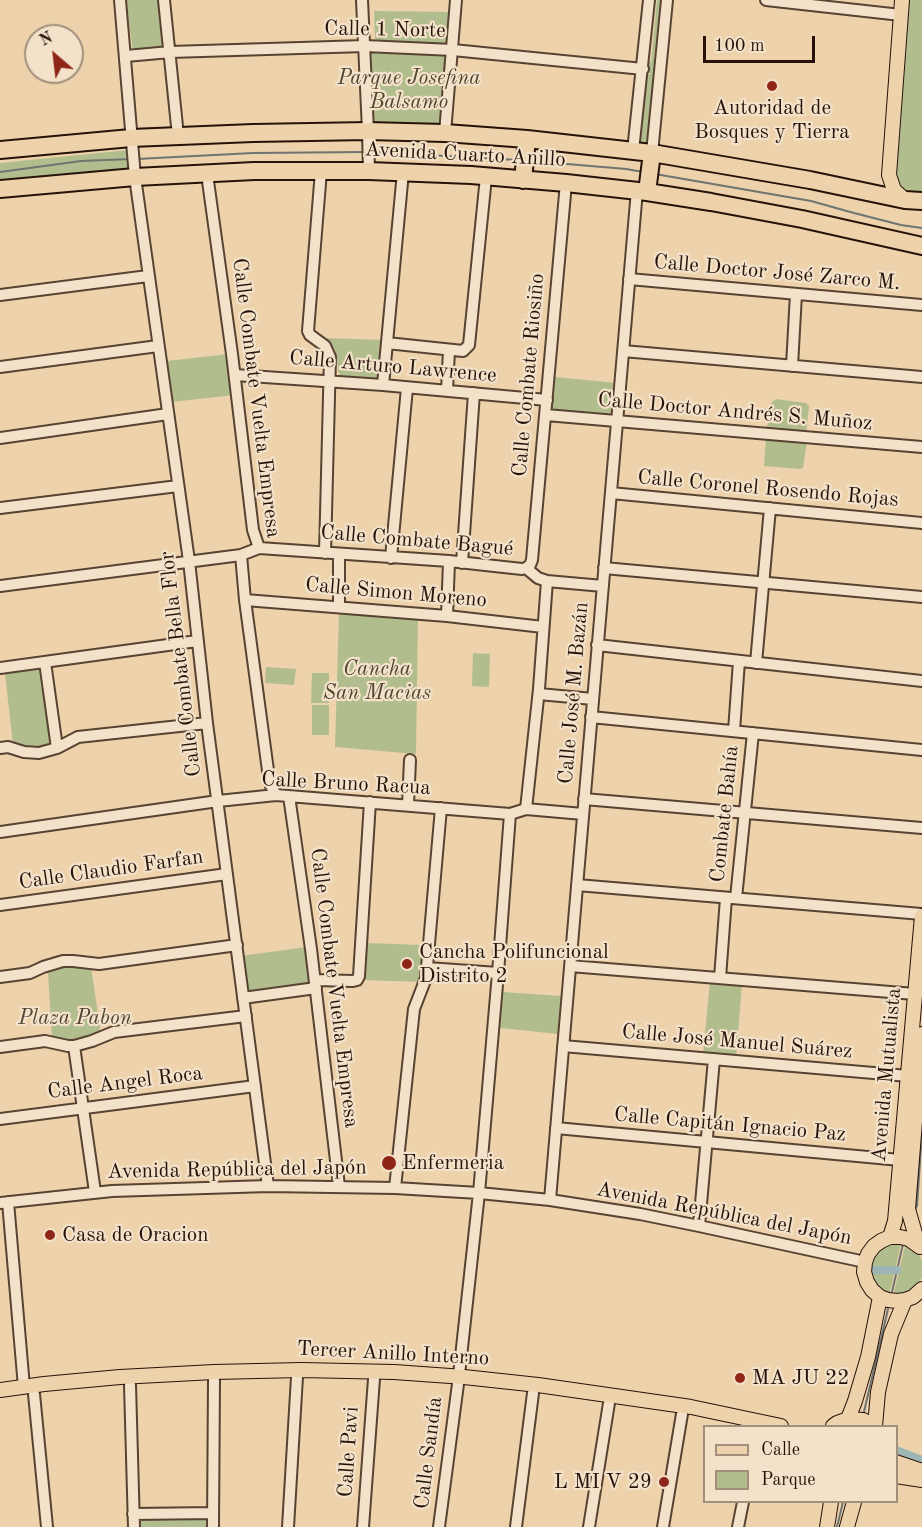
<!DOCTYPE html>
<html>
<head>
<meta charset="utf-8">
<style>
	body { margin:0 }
	#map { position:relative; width:922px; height:1527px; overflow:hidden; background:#edd2ac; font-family:"Old Standard TT",serif }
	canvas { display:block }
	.legend { position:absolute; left:703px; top:1425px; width:195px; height:78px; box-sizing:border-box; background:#f3e2c9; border:2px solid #a18f7c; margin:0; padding:8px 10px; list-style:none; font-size:18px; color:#261209 }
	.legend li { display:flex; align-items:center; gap:12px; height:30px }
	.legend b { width:30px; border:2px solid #a18f7c }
	.north { position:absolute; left:24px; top:24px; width:60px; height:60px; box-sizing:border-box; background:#f3e2c9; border:2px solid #a18f7c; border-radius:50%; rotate:332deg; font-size:16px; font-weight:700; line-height:24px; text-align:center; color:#261209 }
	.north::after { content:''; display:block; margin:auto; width:21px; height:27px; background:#8f2418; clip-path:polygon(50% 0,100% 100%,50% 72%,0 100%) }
	.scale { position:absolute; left:703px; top:36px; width:112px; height:27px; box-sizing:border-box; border:3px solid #261209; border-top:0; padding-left:8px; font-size:18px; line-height:21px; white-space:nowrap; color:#261209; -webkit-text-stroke:4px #f3e2c9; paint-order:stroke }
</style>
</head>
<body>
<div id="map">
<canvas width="922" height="1527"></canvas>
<ul class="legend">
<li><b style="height:8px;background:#edd2ac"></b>Calle</li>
<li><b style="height:16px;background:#b2bd8e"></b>Parque</li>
</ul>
<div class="north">N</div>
<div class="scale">100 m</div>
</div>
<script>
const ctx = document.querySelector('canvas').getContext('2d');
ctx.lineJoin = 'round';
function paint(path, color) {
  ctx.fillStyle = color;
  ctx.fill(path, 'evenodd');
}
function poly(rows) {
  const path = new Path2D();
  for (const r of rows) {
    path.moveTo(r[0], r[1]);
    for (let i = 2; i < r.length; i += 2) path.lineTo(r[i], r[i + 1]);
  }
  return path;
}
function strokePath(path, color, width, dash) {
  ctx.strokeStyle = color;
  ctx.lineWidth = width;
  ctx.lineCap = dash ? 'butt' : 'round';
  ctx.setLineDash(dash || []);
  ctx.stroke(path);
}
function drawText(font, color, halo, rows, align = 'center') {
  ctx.font = font + ' "Old Standard TT",serif';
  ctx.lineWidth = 4.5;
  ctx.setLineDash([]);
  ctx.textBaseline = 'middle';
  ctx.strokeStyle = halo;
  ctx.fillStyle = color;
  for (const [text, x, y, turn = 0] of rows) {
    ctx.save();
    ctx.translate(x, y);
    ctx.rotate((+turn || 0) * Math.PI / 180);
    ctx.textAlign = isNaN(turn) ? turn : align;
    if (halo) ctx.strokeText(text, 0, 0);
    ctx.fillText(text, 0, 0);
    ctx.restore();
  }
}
paint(poly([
	[126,0,161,0,167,49,133,52],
	[657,0,660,0,654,61,657,62,656,73,653,74,656,75,649,147,638,146,646,74,650,74,650,73,647,73,647,62,651,62],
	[908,0,922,0,922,196,901,191,894,176],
	[374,11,453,12,451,42,446,47,380,43,375,39],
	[369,51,449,54,443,130,376,123,374,118],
	[128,150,129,170,0,182,0,163],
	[323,338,385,340,382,381,345,378,341,376,338,371,337,359,335,350,328,341],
	[229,354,234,395,172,402,167,361],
	[555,377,617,383,613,419,551,413],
	[776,399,806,403,809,406,806,435,763,431,770,421,771,403],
	[766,438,807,441,803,468,800,469,764,466],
	[339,612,418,616,416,754,335,747],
	[473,653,490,654,489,687,472,686],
	[45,667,56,741,41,746,24,747,13,745,5,674],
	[266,667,296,669,294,685,265,683],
	[312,673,329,673,329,703,311,703],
	[312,705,329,705,329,735,312,735],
	[366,943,422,945,420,982,364,980],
	[306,947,312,991,247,1000,241,956],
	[59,965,91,967,100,1027,99,1033,92,1039,66,1041,52,1037,48,972],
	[710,981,742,984,736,1057,703,1054],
	[503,992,561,996,558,1034,500,1028],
	[896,1242,901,1243,889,1296,881,1292,874,1282,872,1263,880,1249,885,1246],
	[906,1242,916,1250,919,1254,922,1261,922,1277,917,1287,913,1291,893,1296],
	[210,1515,210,1527,139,1527,138,1517]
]), '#b2bd8e');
strokePath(poly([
	[374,152,518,160],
	[137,159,253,153,365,152],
	[532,161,626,169,643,172],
	[0,172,81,161,131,159],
	[655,174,811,201,854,213,901,225,922,228],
	[914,1211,917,1206,922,1131],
	[892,1292,903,1244],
	[863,1416,888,1309],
	[837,1527,843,1502]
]), '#6e7470', 2);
strokePath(poly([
	[872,1270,897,1270],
	[896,1450,922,1460]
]), '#9eb5b5', 8);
const minor = poly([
	[120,0,135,177,189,561,207,723,268,1186],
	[164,0,178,136],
	[362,0,368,131,369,171],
	[766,0,901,15],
	[126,56,170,52,365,46,453,50,643,69],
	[445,133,456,0],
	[633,151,649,0],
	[652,153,667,0],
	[321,171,308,331,310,335,325,346,330,357,325,553],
	[207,174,232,354,253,530,259,548],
	[629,279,922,305],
	[0,295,148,276],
	[387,343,463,351,469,345,486,177],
	[623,351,922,377],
	[792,366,796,294],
	[0,367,158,346],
	[235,375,383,385,547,400],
	[383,385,403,172],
	[447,391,449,350],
	[546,415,922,447],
	[0,438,168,414],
	[611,493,922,523],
	[0,508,178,486],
	[339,554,339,607],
	[391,558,407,388],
	[462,563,474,393],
	[526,568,530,565,532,560,566,183],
	[604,568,922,597],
	[0,586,241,555],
	[245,600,447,616,543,627],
	[447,616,449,561],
	[597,645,922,681],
	[45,662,57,748],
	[756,663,770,508],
	[0,668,197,641],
	[539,694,593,699],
	[591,717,922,750],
	[734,731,739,661],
	[0,748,8,747,24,752,39,753,57,748,78,737,207,723],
	[276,795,271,786,269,778,245,600,241,555,259,548,449,561,522,569,526,568,538,578,547,581,603,586],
	[289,796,311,949,339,1186],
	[584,799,922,828],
	[408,805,410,760],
	[526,809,539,689,547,581],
	[0,832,218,801,276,795,510,814,526,809,583,814],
	[577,885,922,914],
	[736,898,753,733],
	[0,905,227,874],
	[570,966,915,994],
	[427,968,498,973],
	[0,977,30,973,43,967,63,961,73,961,99,964,237,945],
	[720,978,726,898],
	[315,980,353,981,357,980,359,976,370,802],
	[243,998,316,988],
	[74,1046,95,1192],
	[563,1046,908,1076],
	[0,1047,45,1041,68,1046,74,1046,92,1041,114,1032,246,1016],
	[0,1119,255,1086],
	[556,1128,900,1160],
	[395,1188,414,1009,426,978,441,808],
	[550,1200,637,190],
	[8,1202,24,1387],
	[0,1203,112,1191,268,1186,395,1188,479,1193,550,1200,640,1214,699,1226,865,1262],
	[699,1226,714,1059],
	[130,1385,134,1527],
	[34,1394,47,1527],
	[133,1514,213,1513],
	[213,1527,214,1380],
	[288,1527,297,1377],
	[363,1527,374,1379],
	[439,1527,458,1384,479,1193,498,973,510,814],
	[516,1527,533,1393],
	[589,1527,609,1403],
	[663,1527,682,1414],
	[738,1527,743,1502]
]);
const major = poly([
	[902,0,889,175,894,190,905,200],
	[890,1237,895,1221,922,916],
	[918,1244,908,1209,922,1034],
	[920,1247,909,1239,900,1237,890,1237,881,1241,874,1246,868,1254,865,1262,864,1272,867,1282,872,1290,880,1297,888,1300,897,1301,905,1300,913,1297,922,1289],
	[0,1390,44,1384,120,1377,214,1372,301,1370,394,1372,464,1377,538,1385,691,1407,781,1426],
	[848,1419,855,1401,868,1357,880,1297],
	[833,1426,837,1423,848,1419,863,1420,874,1426],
	[875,1426,878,1392,891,1334,905,1300],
	[896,1462,922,1471],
	[896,1476,922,1480],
	[827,1527,831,1502],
	[847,1527,854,1502]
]);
const highway = poly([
	[0,150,131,138,253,133,368,131,445,133,527,139,652,153,810,180,905,200,922,201],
	[523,180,527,139],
	[0,189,135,177,254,171,369,171,471,175,566,183,647,192,711,202,802,219,922,246],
	[647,192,652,153]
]);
strokePath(minor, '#584232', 14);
strokePath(major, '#261209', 16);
strokePath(highway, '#261209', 20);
strokePath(minor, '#f3e2c9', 10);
strokePath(major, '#edd2ac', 14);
strokePath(highway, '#edd2ac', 16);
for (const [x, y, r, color] of [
	[772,86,6,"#8f2418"],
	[407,964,6,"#8f2418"],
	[389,1163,8,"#8f2418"],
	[50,1235,6,"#8f2418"],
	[740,1378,6,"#8f2418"],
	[664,1482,6,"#8f2418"]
]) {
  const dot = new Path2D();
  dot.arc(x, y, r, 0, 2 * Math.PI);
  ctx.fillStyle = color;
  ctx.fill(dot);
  strokePath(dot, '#f3e2c9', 2);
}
drawText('21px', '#261209', '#f3e2c9', [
	["Calle 1 Norte",385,30,1],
	["Avenida Cuarto Anillo",465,155,3],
	["Calle Doctor José Zarco M.",777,273,5],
	["Calle Arturo Lawrence",393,367,5],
	["Calle Combate Riosiño",529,375,-85],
	["Calle Combate Vuelta Empresa",256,398,83],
	["Calle Doctor Andrés S. Muñoz",735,412,5],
	["Calle Coronel Rosendo Rojas",768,489,5],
	["Calle Combate Bagué",417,541,5],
	["Calle Simon Moreno",396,593,5],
	["Calle Combate Bella Flor",181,664,-97],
	["Calle José M. Bazán",574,693,-85],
	["Calle Bruno Racua",346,784,3],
	["Combate Bahía",725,814,-84],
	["Calle Claudio Farfan",111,870,-8],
	["Calle Combate Vuelta Empresa",334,988,83],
	["Calle José Manuel Suárez",737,1042,5],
	["Avenida Mutualista",887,1075,-85],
	["Calle Angel Roca",125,1083,-7],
	["Calle Capitán Ignacio Paz",730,1125,5],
	["Avenida República del Japón",237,1170,-1],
	["Avenida República del Japón",724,1214,11],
	["Tercer Anillo Interno",393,1354,3],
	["Calle Pavi",349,1452,-86],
	["Calle Sandía",429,1453,-83]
]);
drawText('italic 21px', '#504531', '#f3e2c9', [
	["Parque Josefina",409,78],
	["Balsamo",409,102],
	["Cancha",377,669],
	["San Macias",377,693],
	["Plaza Pabon",75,1018]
]);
drawText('21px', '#261209', '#f3e2c9', [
	["Autoridad de",772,108,"center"],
	["Bosques y Tierra",772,132,"center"],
	["Cancha Polifuncional",419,952],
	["Distrito 2",419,976],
	["Enfermeria",402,1163],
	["Casa de Oracion",62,1235],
	["MA JU 22",752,1378],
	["L MI V 29",652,1482,"right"]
], 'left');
</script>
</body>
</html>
